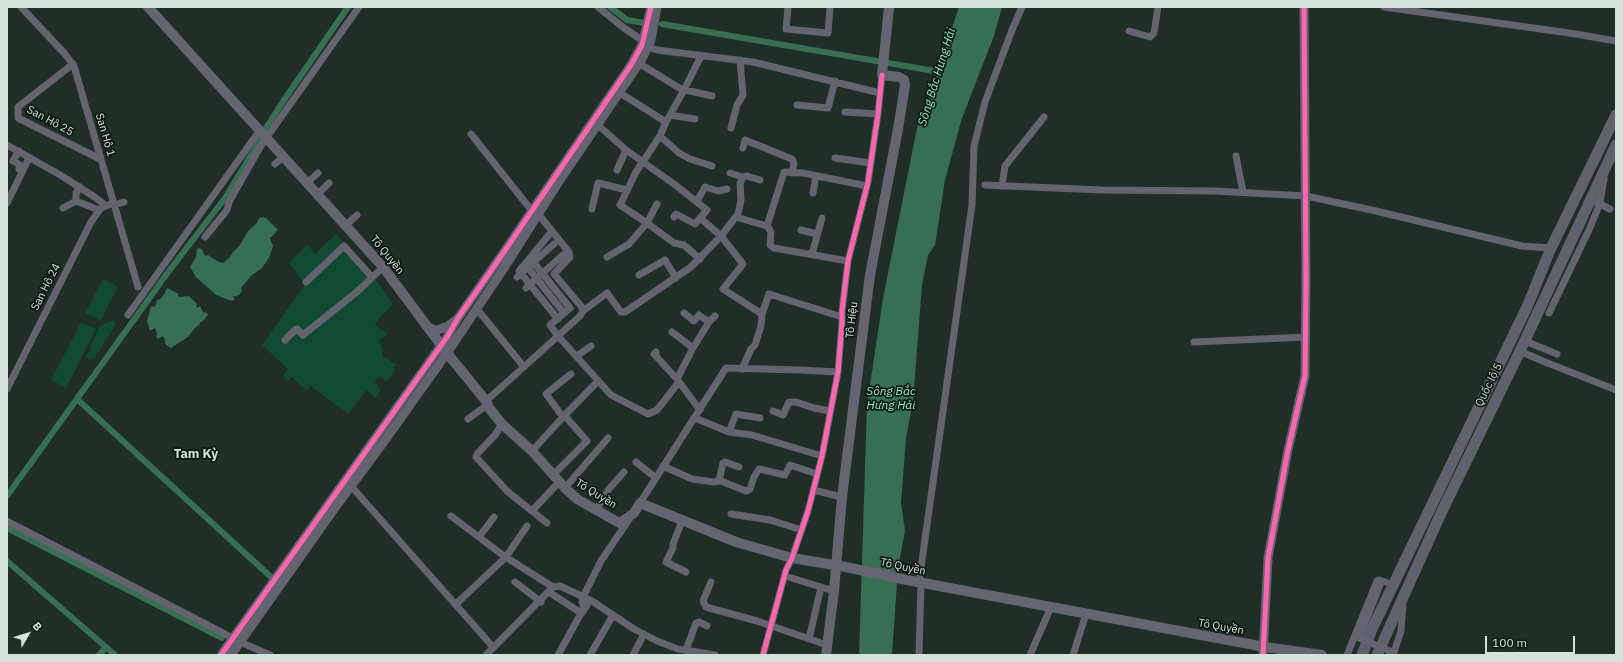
<!DOCTYPE html>
<html>
<head>
<meta charset="utf-8">
<style>
	body { margin:0 }
	#map { position:relative; width:1623px; height:662px; overflow:hidden; background:#212d27; font-family:"IBM Plex Sans",sans-serif }
	canvas { display:block }
	.frame { position:absolute; inset:0; border:8px solid #d4e2da; pointer-events:none }
	.north { position:absolute; left:8px; top:614px; width:40px; height:40px; -webkit-text-stroke:3px #0e1812; paint-order:stroke; rotate:51deg; font-size:11px; font-weight:700; line-height:16px; text-align:center; color:#d4e2da }
	.north::after { content:''; display:block; margin:auto; width:14px; height:18px; background:#d4e2da; clip-path:polygon(50% 0,100% 100%,50% 72%,0 100%) }
	.scale { position:absolute; left:1485px; top:636px; width:90px; height:18px; box-sizing:border-box; border:2px solid #d4e2da; border-top:0; padding-left:5px; font-size:12px; line-height:14px; white-space:nowrap; color:#d4e2da; -webkit-text-stroke:3px #0e1812; paint-order:stroke }
</style>
</head>
<body>
<div id="map">
<canvas width="1623" height="662"></canvas>
<div class="frame"></div>
<div class="north">B</div>
<div class="scale">100 m</div>
</div>
<script>
const ctx = document.querySelector('canvas').getContext('2d');
ctx.lineJoin = 'round';
function paint(path, color) {
  ctx.fillStyle = color;
  ctx.fill(path, 'evenodd');
}
function poly(rows) {
  const path = new Path2D();
  for (const r of rows) {
    path.moveTo(r[0], r[1]);
    for (let i = 2; i < r.length; i += 2) path.lineTo(r[i], r[i + 1]);
  }
  return path;
}
function strokePath(path, color, width, dash) {
  ctx.strokeStyle = color;
  ctx.lineWidth = width;
  ctx.lineCap = dash ? 'butt' : 'round';
  ctx.setLineDash(dash || []);
  ctx.stroke(path);
}
function drawText(font, color, halo, rows, align = 'center') {
  ctx.font = font + ' "IBM Plex Sans",sans-serif';
  ctx.lineWidth = 3.5;
  ctx.setLineDash([]);
  ctx.textBaseline = 'middle';
  ctx.strokeStyle = halo;
  ctx.fillStyle = color;
  for (const [text, x, y, turn = 0] of rows) {
    ctx.save();
    ctx.translate(x, y);
    ctx.rotate((+turn || 0) * Math.PI / 180);
    ctx.textAlign = isNaN(turn) ? turn : align;
    if (halo) ctx.strokeText(text, 0, 0);
    ctx.fillText(text, 0, 0);
    ctx.restore();
  }
}
paint(poly([
	[336,234,373,276,393,304,375,323,378,328,387,333,387,335,380,339,379,342,382,347,383,358,387,357,392,363,394,363,396,366,393,367,395,370,392,374,392,376,389,380,385,381,380,376,374,381,381,390,375,398,367,390,348,414,311,386,307,391,292,377,288,381,283,376,288,369,262,345,305,284,289,263,307,244,315,254],
	[103,279,118,287,101,320,99,320,85,313],
	[112,320,114,321,116,325,104,342,99,352,96,352,96,357,89,360,86,356,88,352,91,351,91,345,100,326],
	[81,322,96,329,66,388,51,380]
]), '#114a32');
paint(poly([
	[959,7,1002,7,994,36,962,118,945,180,935,245,928,255,922,285,913,401,906,438,901,503,905,531,898,568,892,655,859,655,867,405,883,298,917,128,929,98],
	[260,217,266,218,278,230,270,238,273,246,269,258,262,268,251,276,241,288,242,291,239,295,233,297,235,299,232,301,216,295,196,277,190,267,196,257,197,249,200,248,203,251,205,256,208,255,217,261,223,263,230,257,233,252,240,245,248,231,256,224],
	[167,288,179,294,178,295,179,297,189,296,197,304,196,306,198,308,200,306,203,312,207,313,208,315,203,321,199,323,200,324,194,329,188,337,171,348,165,344,165,339,163,336,158,339,156,337,157,333,155,328,150,331,147,321,151,306,154,307,157,303,156,302,157,300,160,299,164,295]
]), '#376f54');
strokePath(poly([
	[610,7,627,20,644,23],
	[662,24,946,73],
	[266,128,284,100,348,7],
	[77,399,271,577],
	[7,496,169,271,225,198,260,140],
	[7,528,222,638],
	[7,561,115,655],
	[99,655,106,647]
]), '#376f54', 6);
strokePath(poly([
	[21,7,65,54,74,66,138,287],
	[598,7,624,28,643,41],
	[788,7,786,29,828,33,830,7],
	[1384,7,1576,34,1616,41],
	[1129,31,1150,37,1154,33,1158,7],
	[648,47,657,50,753,62,880,93],
	[73,64,18,107,18,118,100,159],
	[640,64,681,89,712,96],
	[620,93,666,122,684,90,701,56],
	[797,105,828,108,835,81],
	[845,112,878,114],
	[670,115,695,119],
	[598,125,626,150,674,184,707,210,700,218,721,236,743,264,723,289,762,314],
	[731,128,737,105,743,95,740,60],
	[471,134,532,211],
	[660,136,666,122],
	[7,145,62,176,96,198,105,205],
	[743,148,745,140,792,159,794,163,792,173],
	[19,151,13,161,20,165,19,169],
	[1236,156,1243,192],
	[835,158,871,163],
	[275,164,284,156],
	[617,170,626,150],
	[743,177,747,176,760,180],
	[308,182,318,173],
	[985,185,1101,190,1215,191,1306,196,1376,211,1522,246,1551,248],
	[1002,186,1005,166,1044,117],
	[80,187,76,193,76,201,99,210],
	[813,193,816,176],
	[318,194,329,183],
	[697,201,705,187,718,191,727,189],
	[1596,202,1610,209],
	[7,203,29,158],
	[657,204,647,223,674,243,684,245,700,259],
	[114,205,124,202],
	[63,208,76,201],
	[592,209,598,183,627,190],
	[674,217,676,214,695,224,700,218],
	[736,217,767,226,771,232,770,245,774,248,848,261],
	[346,225,357,215],
	[767,226,784,172,803,173,867,186],
	[801,230,817,234],
	[552,231,530,258,570,308,550,325,558,336,611,395,648,414,657,410,679,382],
	[205,237,227,210,229,202,262,144,359,7],
	[812,254,822,218],
	[607,257,629,244,647,223,620,205,636,172,660,136,679,153,690,159,712,166],
	[530,258,519,271,558,319],
	[525,264,564,313],
	[639,275,665,260,676,278],
	[517,277,554,244],
	[306,282,344,246,372,277],
	[526,288,564,254],
	[477,309,524,367],
	[583,311,607,293,621,312,625,312,691,267,721,236,738,214,741,200,740,183,743,177,730,173],
	[1549,313,1589,230,1600,203,1604,179],
	[128,315,260,130],
	[709,322,715,316],
	[672,332,693,348],
	[285,340,295,330,297,329,303,335,358,291,383,267],
	[1525,341,1557,354],
	[1194,342,1306,337],
	[1520,351,1545,362,1616,390],
	[656,352,654,354,677,379,700,410],
	[577,356,591,346],
	[742,369,751,349,755,345,761,326,762,314,769,294,842,317],
	[677,379,693,348,709,322,699,315,694,321,684,313],
	[7,389,91,222,101,208,113,203],
	[486,401,558,336,580,316,583,311,581,306,554,274,570,257,569,252,539,215],
	[773,411,783,415,789,402,796,402,814,408,830,411],
	[563,417,546,394,571,374],
	[695,418,729,432,736,414,760,418],
	[468,419,487,405],
	[502,424,495,435,478,453,476,457,508,492,547,523],
	[729,432,752,435,822,456],
	[532,451,563,417,598,381],
	[636,462,656,478],
	[663,466,692,479,714,482,721,481,746,491,750,489,754,477,759,469,785,475,790,465,817,474],
	[553,475,587,441,565,416],
	[719,481,723,463,725,462,739,467],
	[351,486,493,647],
	[565,488,608,438],
	[813,490,842,497],
	[640,503,726,368,800,370,838,372],
	[596,510,609,489,624,472],
	[532,511,559,482],
	[731,514,770,520,802,530],
	[451,516,504,556,553,587],
	[7,521,233,638],
	[682,521,673,544,673,548,666,562,686,572],
	[479,537,494,517],
	[785,576,834,591],
	[515,582,541,602],
	[711,582,703,601,706,607,757,621,827,645],
	[919,582,972,205,974,146,985,102,1012,30,1022,7],
	[549,592,581,613],
	[456,604,506,557,527,526],
	[584,608,582,602,583,597,601,561,630,518],
	[809,639,821,587],
	[240,642,270,655],
	[686,650,696,623,699,622,707,626],
	[486,655,553,587,560,586,592,601,634,629,657,641,678,649,715,655],
	[558,655,579,617,587,605],
	[590,655,613,615],
	[633,655,644,634],
	[763,655,786,570,792,558,808,511,822,456,838,372,842,323,842,311,848,261,868,182,878,114,882,75],
	[919,655,921,583],
	[1030,655,1051,607],
	[1073,655,1086,614],
	[1347,655,1377,581,1379,580,1386,582],
	[1393,655,1401,631,1403,603]
]), '#64636e', 7);
strokePath(poly([
	[426,326,435,330,438,330,448,326,456,320],
	[221,655,447,337,458,318,506,249,631,65,642,45,651,7],
	[231,655,337,505,383,443,447,353,504,268,558,183,642,59,651,40,657,7],
	[1263,655,1268,558,1288,450,1305,376,1306,281,1304,7]
]), '#64636e', 9);
strokePath(poly([
	[148,7,383,267,447,353,486,401,489,408,502,424,532,451,565,488,577,499,614,520,620,523,634,513,640,503,736,542,792,558,846,567,907,580,1265,647,1322,655],
	[826,655,834,591,842,497,870,275,898,129,905,85,904,80,899,77,882,75,889,7]
]), '#656570', 10);
strokePath(poly([
	[1362,655,1372,629,1527,307,1551,248,1616,115],
	[1377,655,1442,511,1520,351,1616,145]
]), '#5f626b', 11);
strokePath(poly([
	[1380,585,1359,638,1390,651,1389,655]
]), '#64636e', 7);
strokePath(poly([
	[221,655,447,337,458,318,506,249,631,65,642,45,651,7],
	[763,655,786,570,792,558,808,511,822,456,838,372,842,323,842,311,848,261,868,182,878,114,882,75],
	[1263,655,1268,558,1288,450,1305,376,1306,281,1304,7]
]), '#f766af', 5);
drawText('11px', '#d4e2da', '#0e1812', [
	["San Hô 25",50,121,28],
	["San Hô 1",105,135,74],
	["Tô Quyền",387,255,51],
	["San Hô 24",46,287,-63],
	["Tô Hiệu",852,320,-83],
	["Quốc lộ 5",1489,385,-64],
	["Tô Quyền",596,494,32],
	["Tô Quyền",903,567,12],
	["Tô Quyền",1221,627,10]
]);
drawText('italic 12px', '#94efc1', '#0e1812', [
	["Sông Bắc Hưng Hải",937,77,-73],
	["Sông Bắc",891,392],
	["Hưng Hải",891,406]
]);
drawText('bold 13px', '#d4e2da', '#0e1812', [
	["Tam Kỳ",196,454]
]);
</script>
</body>
</html>
